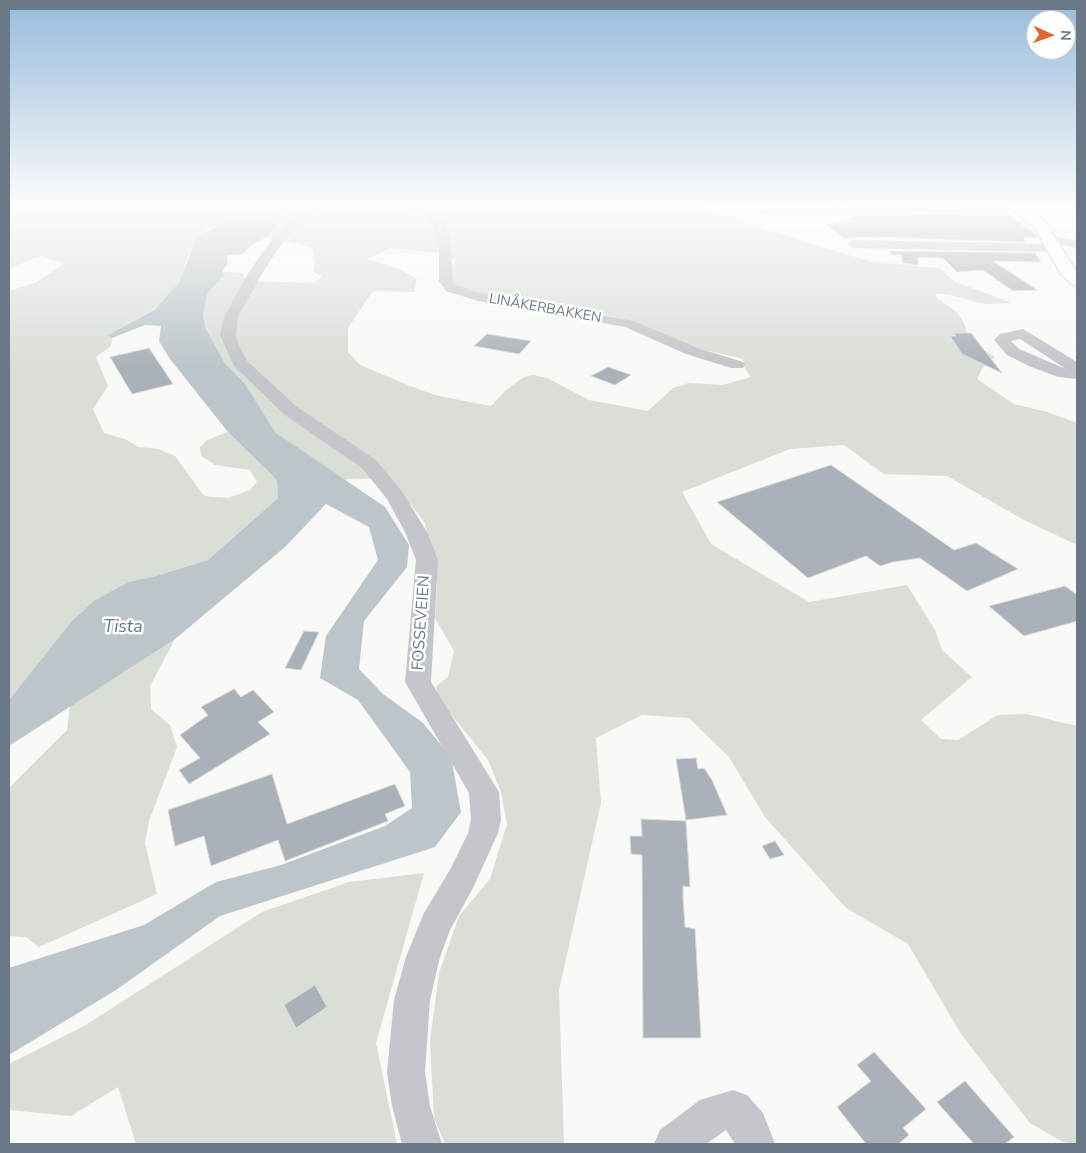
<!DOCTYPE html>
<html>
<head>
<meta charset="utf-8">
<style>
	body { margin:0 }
	#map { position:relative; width:1086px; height:1153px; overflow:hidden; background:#f9f9f7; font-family:"Nunito Sans",sans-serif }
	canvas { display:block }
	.frame { position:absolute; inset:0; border:10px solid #6a7887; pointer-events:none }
	.north { position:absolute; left:1026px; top:10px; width:50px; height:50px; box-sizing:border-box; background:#fff; border:1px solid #c3c9cf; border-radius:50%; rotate:92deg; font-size:14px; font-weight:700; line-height:20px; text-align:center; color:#6a7887 }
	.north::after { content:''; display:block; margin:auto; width:18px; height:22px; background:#dc6835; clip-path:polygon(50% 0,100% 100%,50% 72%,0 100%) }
</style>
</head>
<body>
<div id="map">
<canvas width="1086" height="1153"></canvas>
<div class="frame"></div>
<div class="north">N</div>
</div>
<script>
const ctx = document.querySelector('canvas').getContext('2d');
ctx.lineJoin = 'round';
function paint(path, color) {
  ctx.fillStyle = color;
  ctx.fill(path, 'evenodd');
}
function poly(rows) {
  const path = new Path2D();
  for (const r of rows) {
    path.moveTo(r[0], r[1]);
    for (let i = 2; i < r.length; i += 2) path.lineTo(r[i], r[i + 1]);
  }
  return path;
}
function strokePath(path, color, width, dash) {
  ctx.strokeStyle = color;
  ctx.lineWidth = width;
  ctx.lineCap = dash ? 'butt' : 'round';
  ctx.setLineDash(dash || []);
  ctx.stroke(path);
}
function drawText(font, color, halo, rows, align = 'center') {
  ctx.font = font + ' "Nunito Sans",sans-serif';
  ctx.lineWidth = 5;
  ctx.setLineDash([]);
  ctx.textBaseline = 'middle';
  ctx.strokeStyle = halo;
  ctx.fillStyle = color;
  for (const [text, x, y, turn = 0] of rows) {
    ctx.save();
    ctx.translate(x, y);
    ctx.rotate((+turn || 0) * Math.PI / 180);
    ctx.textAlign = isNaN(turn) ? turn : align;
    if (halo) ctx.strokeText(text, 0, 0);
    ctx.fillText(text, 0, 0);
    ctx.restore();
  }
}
paint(poly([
	[9,205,234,205,231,215,216,227,204,231,190,251,179,284,153,310,108,335,112,338,111,346,96,357,108,386,93,409,104,433,125,439,139,447,158,449,175,456,204,496,228,498,250,490,257,482,250,470,215,465,201,456,200,447,207,440,228,432,272,475,277,481,278,498,208,560,156,576,128,582,72,622,9,700,9,291,37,282,64,263,41,256,9,268],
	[291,205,702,205,702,208,767,230,872,262,939,268,955,282,1012,303,986,304,946,294,936,294,937,298,957,312,965,325,967,339,995,357,983,367,977,379,1014,404,1047,412,1077,423,1077,545,1024,520,947,476,884,474,844,445,790,449,682,492,711,544,809,602,907,585,935,630,942,650,972,677,921,720,941,739,958,740,998,715,1027,714,1077,726,1077,1144,1063,1142,1030,1123,961,1034,908,944,846,908,765,817,729,757,689,718,642,715,596,738,601,803,559,990,564,1144,445,1144,434,1118,430,1041,439,973,459,916,490,879,507,824,501,792,488,760,438,698,436,686,448,677,454,651,435,618,437,584,425,523,400,491,383,478,332,480,294,446,276,433,245,384,224,362,206,329,203,316,207,294,224,275,222,272,243,273,245,281,314,283,323,276,313,272,315,262,312,247,267,237],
	[391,248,439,253,455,260,452,269,453,283,462,288,497,298,598,313,644,325,696,348,743,359,745,368,751,377,723,385,689,383,673,388,648,411,589,400,547,378,533,375,524,377,506,390,491,406,438,396,410,386,360,365,348,352,348,328,373,291,414,292,417,279,397,268,367,259],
	[175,639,150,686,151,709,170,725,177,747,149,821,145,843,157,894,39,947,26,937,9,936,9,788,67,730,70,704,138,657],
	[424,873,376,1043,397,1144,136,1144,118,1087,71,1116,9,1110,9,1064,84,1026,262,912,349,882]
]), '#d9ded7');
paint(poly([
	[234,205,291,205,267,237,250,246,243,254,227,255,228,263,222,272,224,275,207,294,203,316,206,329,224,362,245,384,276,433,385,507,409,545,407,567,364,621,359,669,383,694,423,723,451,757,461,812,435,847,220,916,116,990,9,1055,9,968,144,925,216,882,281,865,385,826,412,808,410,772,358,700,320,678,326,636,378,560,369,527,326,504,285,547,175,639,9,746,9,700,72,621,94,601,128,582,156,576,208,560,278,498,277,481,272,475,228,432,170,359,159,341,161,326,145,325,112,338,108,335,154,310,179,283,197,237,216,227,231,215]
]), '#bbc5ca');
const building = poly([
	[1006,213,1036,234,1038,238,1023,237,1026,242,878,237,843,238,826,224,856,222,850,216,1006,213],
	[889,251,1035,253,1041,262,993,261,1037,290,1013,291,983,270,957,272,943,258,918,257,918,265,902,263,902,255,893,255,889,251],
	[953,333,971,333,1002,373,962,354,950,336,956,336,953,333],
	[487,334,531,341,519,354,474,346,487,334],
	[149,348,173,384,132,394,110,357,149,348],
	[608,367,631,375,615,385,591,376,608,367],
	[831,465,954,550,976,543,1018,569,967,591,920,558,893,562,880,566,866,556,808,578,717,502,831,465],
	[1065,586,1077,595,1077,621,1024,636,989,606,1065,586],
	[304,631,319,632,301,670,285,668,304,631],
	[234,689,241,697,253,690,274,712,258,722,270,734,189,784,179,770,200,758,180,735,208,715,201,707,234,689],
	[696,758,698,769,704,768,712,780,727,815,686,820,676,759,696,758],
	[272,774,287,824,395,784,405,806,385,814,388,821,285,861,278,840,211,866,204,836,175,846,168,810,272,774],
	[641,819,686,821,690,887,683,886,683,898,685,927,695,929,701,1038,643,1038,642,855,631,854,630,836,642,836,641,819],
	[775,841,784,855,770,859,762,846,775,841],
	[315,985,327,1007,296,1028,284,1005,315,985],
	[874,1052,926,1109,903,1128,909,1135,898,1144,866,1144,837,1107,871,1081,857,1065,874,1052],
	[965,1081,1014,1137,1005,1144,974,1144,937,1102,965,1081]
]);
paint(building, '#aab1b8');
strokePath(building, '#dbdbd9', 1);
const major = poly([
	[1006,205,1022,205,1045,221,1077,272,1077,286,1071,284,1061,274,1034,227,1006,205]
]);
strokePath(major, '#b4b8bd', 2);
paint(poly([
	[306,205,317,205,282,243,263,272,238,317,236,335,239,345,247,361,297,407,376,460,403,493,427,532,438,560,431,682,499,792,501,820,498,833,473,888,450,930,440,957,430,1000,425,1072,430,1106,442,1144,402,1144,392,1106,387,1072,394,1000,406,957,424,913,451,868,468,833,471,820,469,793,405,682,416,560,405,532,387,499,362,468,285,415,234,366,220,335,224,317,249,272,273,238,306,205],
	[404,205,431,208,445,224,451,241,453,281,456,285,480,293,634,321,698,348,743,362,745,365,743,368,731,368,686,354,625,327,478,301,446,291,439,281,439,241,433,225,423,212,404,205],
	[937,205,1022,207,1016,210,766,215,760,212,766,209,937,205],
	[1049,236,1077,240,1077,248,1055,244,1060,248,1054,252,853,248,847,244,853,240,1053,244,1043,240,1049,236],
	[1023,329,1077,362,1077,379,1058,377,1029,366,1007,355,994,340,1000,334,1023,329],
	[1020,339,1066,369,1019,349,1011,341,1020,339],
	[733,1090,747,1095,763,1113,775,1144,735,1144,726,1130,706,1144,654,1144,660,1130,700,1100,733,1090]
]), '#c3c6ca');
paint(major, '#fff');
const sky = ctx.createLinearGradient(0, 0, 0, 367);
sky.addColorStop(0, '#96bbdc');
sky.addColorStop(0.56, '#fcfcfb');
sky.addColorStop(1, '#fcfcfb00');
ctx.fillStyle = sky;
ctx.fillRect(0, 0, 1086, 367);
drawText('14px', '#6a7887', '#fff', [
	["LINÅKERBAKKEN",545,309,10]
]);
drawText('16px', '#6a7887', '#fff', [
	["FOSSEVEIEN",422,623,-86]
]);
drawText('italic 18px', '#667882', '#fff', [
	["Tista",123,628]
]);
</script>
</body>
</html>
